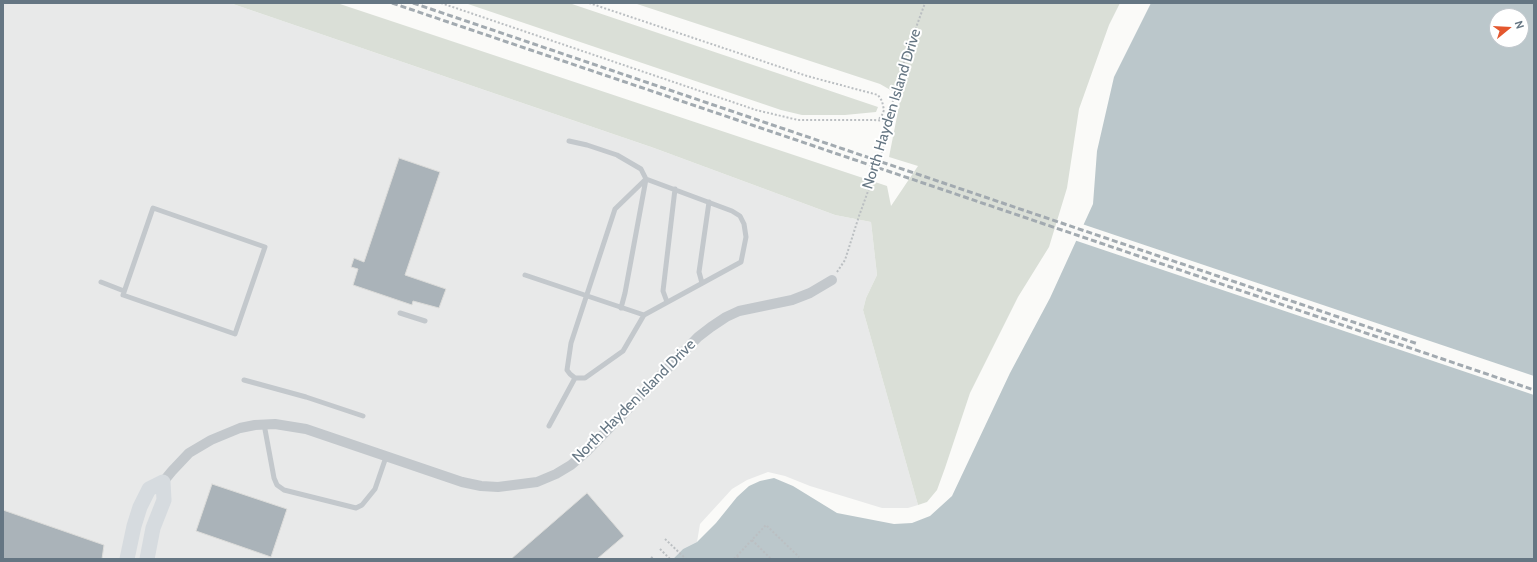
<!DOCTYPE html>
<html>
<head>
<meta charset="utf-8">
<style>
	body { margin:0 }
	#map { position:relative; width:1537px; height:562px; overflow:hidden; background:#fafaf8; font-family:Cabin,sans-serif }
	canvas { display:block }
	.frame { position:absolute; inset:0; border:4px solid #657683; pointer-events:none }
	.north { position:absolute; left:1489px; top:8px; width:40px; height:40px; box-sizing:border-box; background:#fff; border:1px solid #c1c8cd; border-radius:50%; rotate:72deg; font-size:11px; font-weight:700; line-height:16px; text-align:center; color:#657683 }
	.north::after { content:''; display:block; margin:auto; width:14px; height:18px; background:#e4572e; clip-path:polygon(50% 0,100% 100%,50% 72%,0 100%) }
</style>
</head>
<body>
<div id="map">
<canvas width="1537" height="562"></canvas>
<div class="frame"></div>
<div class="north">N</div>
</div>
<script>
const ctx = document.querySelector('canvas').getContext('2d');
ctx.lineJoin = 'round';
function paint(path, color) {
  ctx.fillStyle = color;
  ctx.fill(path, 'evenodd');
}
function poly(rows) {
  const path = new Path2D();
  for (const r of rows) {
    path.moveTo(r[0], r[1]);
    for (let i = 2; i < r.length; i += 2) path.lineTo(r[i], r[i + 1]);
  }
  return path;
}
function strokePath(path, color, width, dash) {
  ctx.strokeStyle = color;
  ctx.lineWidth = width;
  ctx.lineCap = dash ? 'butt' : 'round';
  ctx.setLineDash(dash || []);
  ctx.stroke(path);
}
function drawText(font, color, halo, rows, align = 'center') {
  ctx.font = font + ' Cabin,sans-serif';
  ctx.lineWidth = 4;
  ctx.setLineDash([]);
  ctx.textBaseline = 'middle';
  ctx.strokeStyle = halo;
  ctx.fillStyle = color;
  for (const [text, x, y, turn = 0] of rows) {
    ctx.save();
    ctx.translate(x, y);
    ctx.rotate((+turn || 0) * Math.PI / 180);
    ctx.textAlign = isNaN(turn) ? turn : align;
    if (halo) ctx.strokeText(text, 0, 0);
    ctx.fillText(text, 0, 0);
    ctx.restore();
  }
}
paint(poly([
	[3,3,230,3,654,148,835,215,871,222,877,275,866,298,863,310,918,505,908,508,882,508,810,486,785,476,768,472,747,480,732,489,700,524,697,542,683,549,673,559,3,559]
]), '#e8e9e9');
paint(poly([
	[230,3,337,3,887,186,891,206,918,166,889,157,901,96,880,84,634,3,1120,3,1109,25,1079,109,1067,188,1049,247,1018,297,970,393,945,468,937,490,927,502,918,505,863,310,866,298,877,275,871,222,835,215,654,148],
	[465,3,569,3,878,107,876,112,845,115,802,115,781,110]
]), '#dadfd7');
paint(poly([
	[1151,3,1534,3,1534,559,673,559,683,549,697,542,716,523,737,497,749,486,760,481,774,478,793,486,837,513,894,524,912,523,930,516,952,496,1010,373,1050,298,1093,204,1097,151,1114,77],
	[1497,16,1521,16,1521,40,1497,40]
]), '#bbc7cb');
paint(poly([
	[1082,224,1534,376,1534,395,1074,240]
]), '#fafaf8');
const building = poly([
	[399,158,440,172,405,275,446,289,439,308,413,301,412,305,353,285,358,269,351,267,354,258,364,262,399,158],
	[212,484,287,509,271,557,196,531,212,484],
	[587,493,624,536,597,559,511,559,587,493],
	[3,510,104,545,102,559,3,559,3,510]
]);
paint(building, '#aab3b9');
strokePath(building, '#dcdcda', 1);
strokePath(poly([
	[441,3,756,110,798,120,874,120,890,121],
	[589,3,807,76,878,95,882,101,884,110,882,115,879,119],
	[837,272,845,260,859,216,882,153,889,125,893,100,906,55,925,3],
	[665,539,686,559],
	[752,540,771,559],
	[660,549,670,559],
	[737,556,740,559],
	[651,557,654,559],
	[734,559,766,525,799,557]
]), '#bbbfc2', 2, [2, 2]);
strokePath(poly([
	[569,141,587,145,617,155,641,169,646,179,625,293,621,308],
	[646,179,732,211,740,216,744,224,746,237,741,262,644,315,623,351,585,378,575,378,570,374,567,370,571,343,615,209,646,179],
	[153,208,265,247,235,334,123,295,153,208],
	[525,275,644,315],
	[101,282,124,291],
	[702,283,699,272,709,202],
	[667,302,663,291,675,189],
	[400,313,425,321],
	[244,380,306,397,363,416],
	[264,424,274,478,277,485,284,490,356,508,362,505,375,489,386,457],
	[549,426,575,378]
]), '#c3c8cc', 5);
strokePath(poly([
	[163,482,172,471,189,453,211,440,240,428,255,425,275,424,306,429,462,482,481,486,498,487,537,482,556,474,571,465,586,452,698,337,711,327,726,317,739,311,792,300,810,293,832,280]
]), '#c3c8cc', 10);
strokePath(poly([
	[127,559,134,526,140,507,149,489,163,482,164,500,153,528,147,559]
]), '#d6dbdf', 15);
strokePath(poly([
	[392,3,1534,390],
	[413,3,1418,344]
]), '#a2aab0', 3, [6, 3]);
drawText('15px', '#657683', '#fff', [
	["North Hayden Island Drive",892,109,-73],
	["North Hayden Island Drive",634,401,-45]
]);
</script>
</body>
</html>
